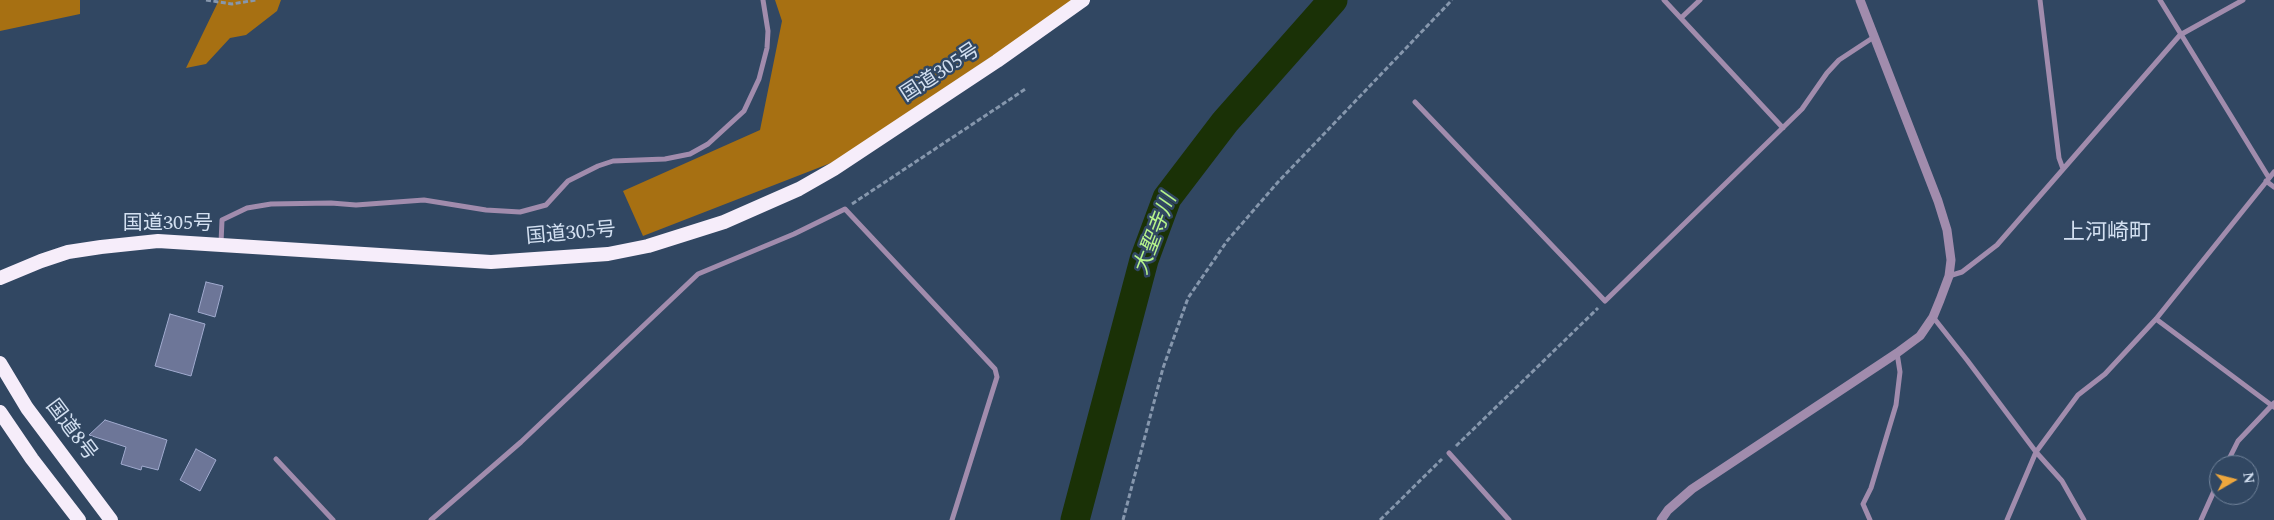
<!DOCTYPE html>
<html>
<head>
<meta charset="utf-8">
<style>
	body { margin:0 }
	#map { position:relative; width:2274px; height:520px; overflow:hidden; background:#314762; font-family:Spectral,serif }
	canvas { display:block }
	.north { position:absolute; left:2209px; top:455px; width:50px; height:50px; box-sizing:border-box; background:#314762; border:1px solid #72849b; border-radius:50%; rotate:82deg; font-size:14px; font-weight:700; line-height:20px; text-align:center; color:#d3e0f1 }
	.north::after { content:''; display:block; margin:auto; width:18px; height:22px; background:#eea73d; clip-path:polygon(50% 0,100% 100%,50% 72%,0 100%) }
</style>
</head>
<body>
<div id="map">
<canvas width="2274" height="520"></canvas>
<div class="north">N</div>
</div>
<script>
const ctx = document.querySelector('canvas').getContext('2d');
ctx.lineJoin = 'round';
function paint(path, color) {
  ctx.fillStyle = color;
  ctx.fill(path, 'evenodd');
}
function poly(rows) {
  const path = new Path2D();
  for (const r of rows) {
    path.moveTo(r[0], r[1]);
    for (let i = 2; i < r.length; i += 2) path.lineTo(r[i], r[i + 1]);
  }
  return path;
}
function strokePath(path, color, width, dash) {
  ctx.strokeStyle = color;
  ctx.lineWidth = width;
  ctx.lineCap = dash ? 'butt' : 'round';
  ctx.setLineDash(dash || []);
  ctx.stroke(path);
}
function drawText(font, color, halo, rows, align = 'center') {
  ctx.font = font + ' Spectral,"Noto Sans JP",serif';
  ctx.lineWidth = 5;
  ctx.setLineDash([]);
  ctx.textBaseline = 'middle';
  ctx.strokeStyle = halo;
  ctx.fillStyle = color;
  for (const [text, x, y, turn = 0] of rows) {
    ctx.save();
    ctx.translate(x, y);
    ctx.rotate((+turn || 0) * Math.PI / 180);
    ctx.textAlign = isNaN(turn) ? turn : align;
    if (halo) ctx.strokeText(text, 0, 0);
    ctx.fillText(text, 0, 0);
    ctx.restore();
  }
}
paint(poly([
	[0,0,80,0,80,14,0,31],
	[219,0,281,0,277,11,246,35,230,38,206,64,186,68],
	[775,0,1076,0,836,161,643,236,623,191,760,130,782,21]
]), '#a77012');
strokePath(poly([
	[1075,520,1144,260,1167,198,1225,122,1333,0]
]), '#1a3106', 29);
const building = poly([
	[206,282,223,286,215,317,198,312,206,282],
	[170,314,205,324,191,376,155,366,170,314],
	[105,420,167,440,158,470,142,466,141,470,121,464,126,447,89,435,105,420],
	[196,449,216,460,200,491,180,480,196,449]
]);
paint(building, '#6d7698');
strokePath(building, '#a1abcf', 1);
strokePath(poly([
	[206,0,232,4,256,0],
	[852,204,1027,88],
	[1456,446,1598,308],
	[1123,520,1163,368,1188,298,1227,241,1278,182,1452,0],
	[1380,520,1442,459]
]), '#8697ad', 3, [5, 2.5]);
strokePath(poly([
	[1664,0,1783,128],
	[2040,0,2059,158,2063,169],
	[2160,0,2269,178],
	[1681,18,1700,0],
	[1415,102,1605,301,1802,109,1827,73,1839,60,1874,37],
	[2266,181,2274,187],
	[221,243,222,220,247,208,271,204,331,203,356,205,424,200,486,210,520,212,546,205,568,181,598,166,613,161,665,159,690,154,708,144,744,111,759,79,767,48,768,31,763,0],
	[1949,276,1962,272,1997,245,2180,35,2243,0],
	[1933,317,1967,360,2036,452,2062,481,2084,520],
	[2156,319,2274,407],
	[1449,453,1509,520],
	[276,459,333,520],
	[2226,465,2238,441,2274,403],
	[431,520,521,442,698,274,794,234,845,209,995,369,997,377,952,520],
	[1870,520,1863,504,1871,488,1896,405,1900,372,1897,353],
	[2007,520,2036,452,2078,395,2105,374,2156,319,2274,172],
	[2201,520,2219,480]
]), '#a18cad', 5);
strokePath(poly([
	[1661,520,1668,510,1692,489,1897,353,1920,336,1933,317,1940,300,1949,276,1951,260,1947,230,1938,201,1860,0]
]), '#a18cad', 9);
strokePath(poly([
	[0,278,41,261,68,252,101,247,158,241,491,262,608,254,648,246,724,222,799,189,834,169,997,61,1083,0],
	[0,363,27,408,111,520],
	[0,412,32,459,79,520]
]), '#f6edfa', 14);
drawText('20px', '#d3e0f1', '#314762', [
	["国道305号",941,74,-33],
	["国道305号",168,225],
	["国道305号",571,235,-5],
	["国道8号",70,431,53]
]);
drawText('italic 21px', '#b7f58b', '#314762', [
	["大聖寺川",1157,235,-69]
]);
drawText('22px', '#d3e0f1', '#314762', [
	["上河崎町",2107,235]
]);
</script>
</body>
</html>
